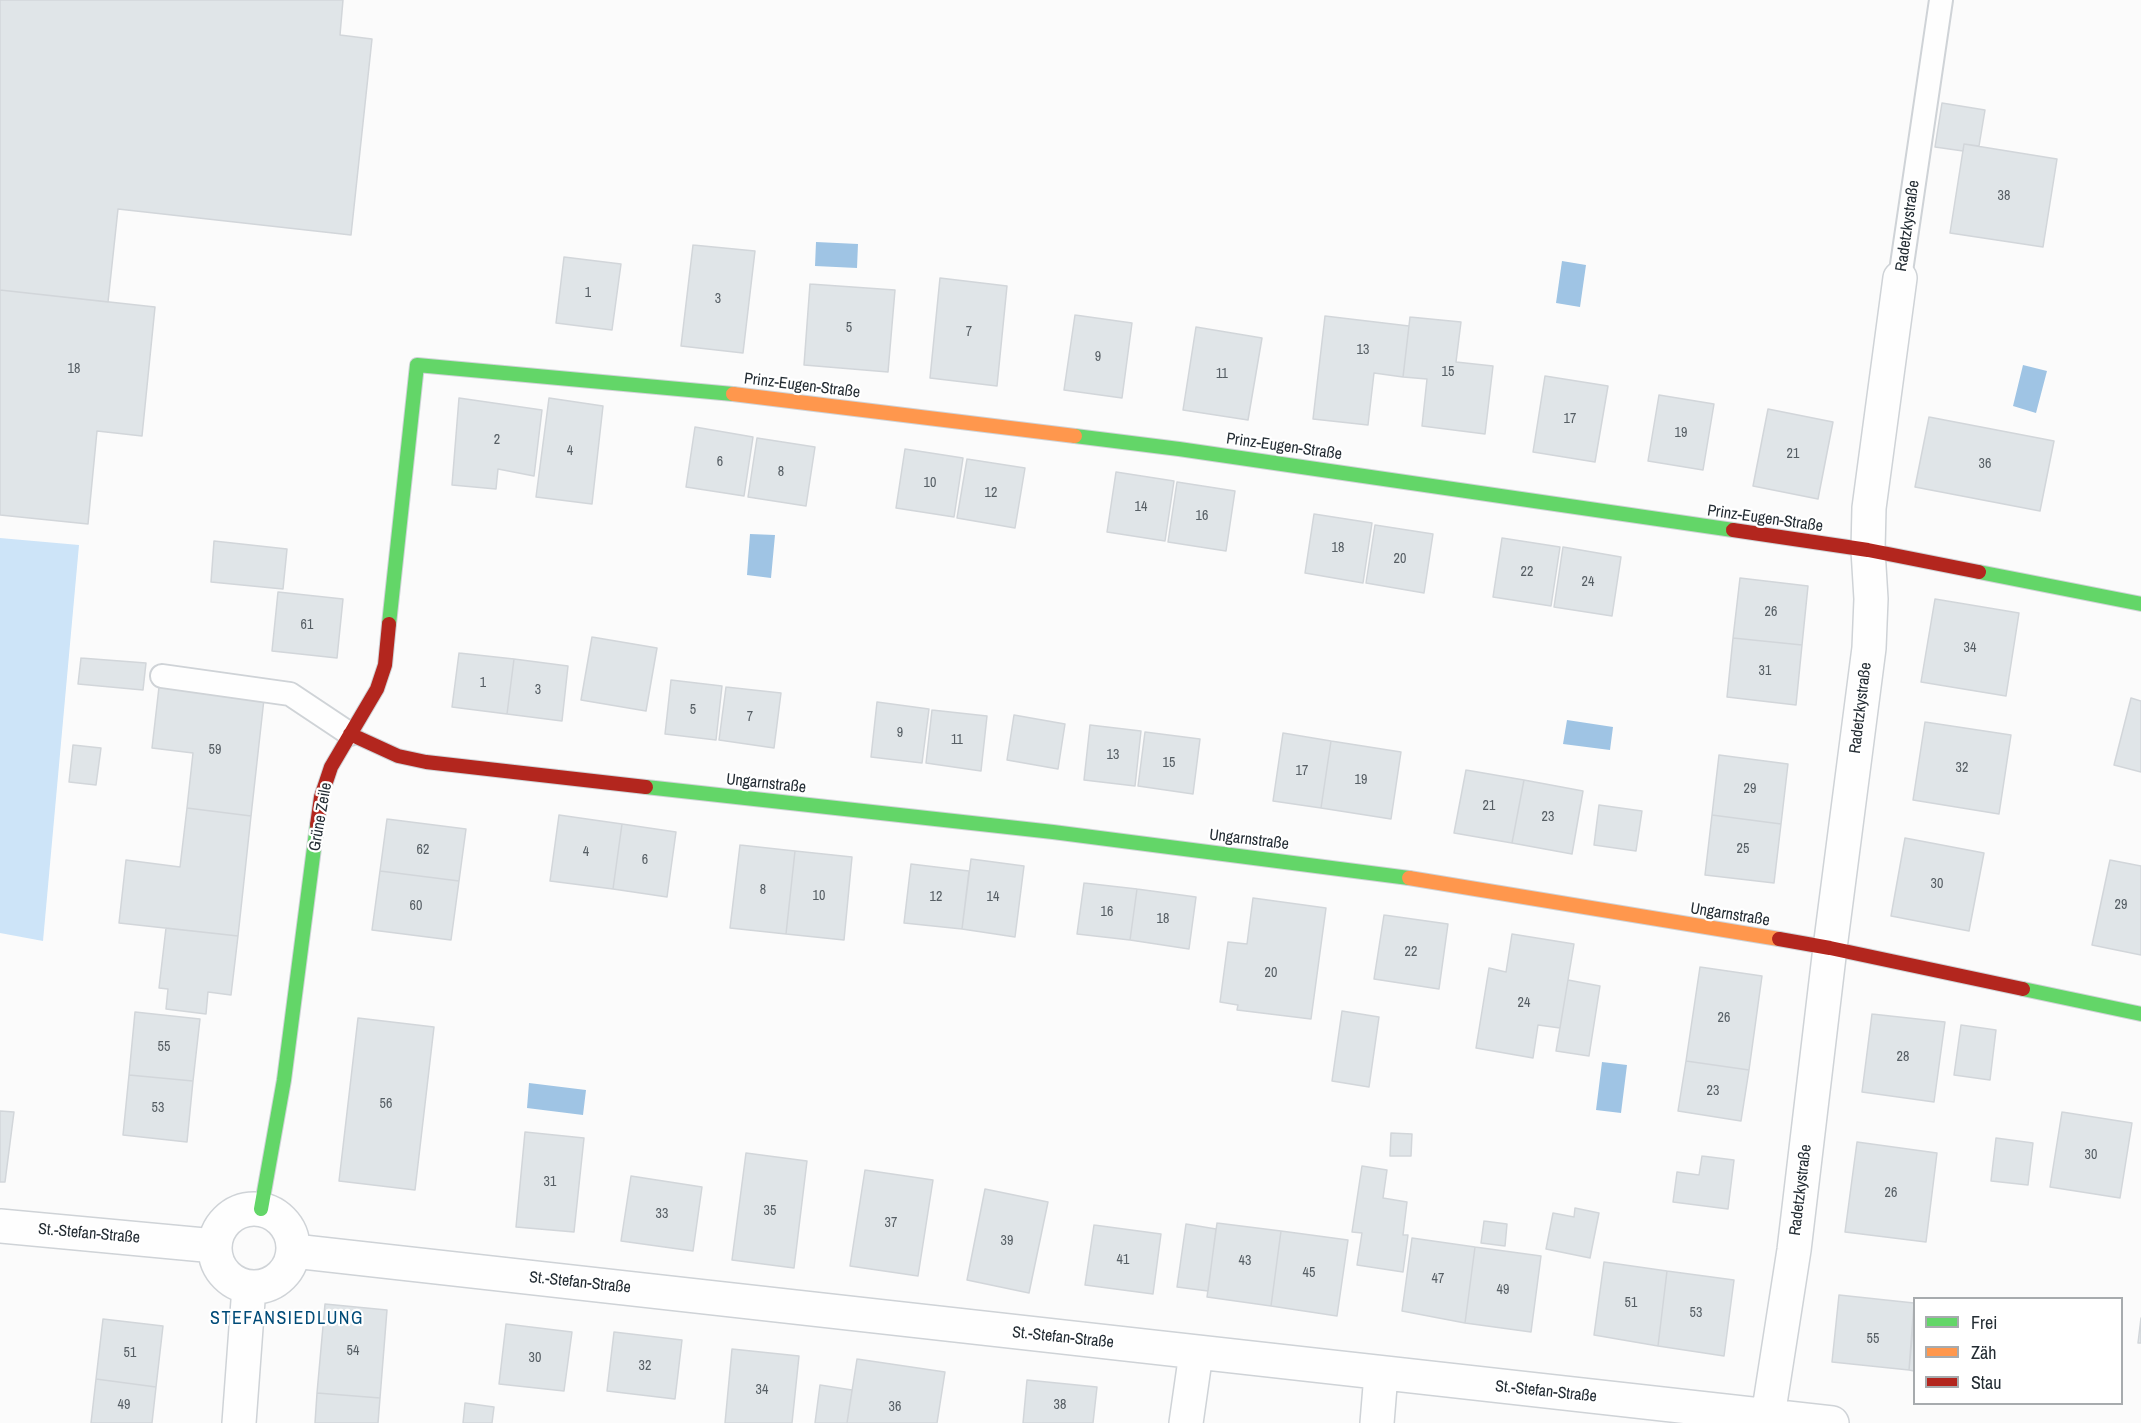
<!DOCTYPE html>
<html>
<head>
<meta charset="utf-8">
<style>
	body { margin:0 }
	#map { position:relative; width:2141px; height:1423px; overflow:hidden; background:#fbfbfb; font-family:"Archivo Narrow",sans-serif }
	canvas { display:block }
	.legend { position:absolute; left:1913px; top:1297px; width:210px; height:108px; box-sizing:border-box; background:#fff; border:2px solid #a7abae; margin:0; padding:8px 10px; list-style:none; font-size:18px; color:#242d34 }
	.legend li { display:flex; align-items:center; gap:12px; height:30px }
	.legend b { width:30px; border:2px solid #a7abae }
</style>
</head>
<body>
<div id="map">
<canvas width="2141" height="1423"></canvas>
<ul class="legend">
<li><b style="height:8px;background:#63d668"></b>Frei</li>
<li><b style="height:8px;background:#ff974d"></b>Zäh</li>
<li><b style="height:8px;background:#b3261e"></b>Stau</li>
</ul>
</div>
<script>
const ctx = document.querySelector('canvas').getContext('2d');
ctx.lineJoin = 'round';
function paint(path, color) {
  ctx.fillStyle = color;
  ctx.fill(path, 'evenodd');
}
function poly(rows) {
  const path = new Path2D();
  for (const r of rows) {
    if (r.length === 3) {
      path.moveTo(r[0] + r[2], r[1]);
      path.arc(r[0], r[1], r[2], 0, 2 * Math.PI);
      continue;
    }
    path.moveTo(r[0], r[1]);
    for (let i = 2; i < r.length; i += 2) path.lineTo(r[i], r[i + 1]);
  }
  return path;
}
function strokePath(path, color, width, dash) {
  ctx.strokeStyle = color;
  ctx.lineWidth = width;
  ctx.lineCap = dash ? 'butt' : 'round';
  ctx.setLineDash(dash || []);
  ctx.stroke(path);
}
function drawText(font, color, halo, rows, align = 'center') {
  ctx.font = font + ' "Archivo Narrow",sans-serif';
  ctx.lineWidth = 4.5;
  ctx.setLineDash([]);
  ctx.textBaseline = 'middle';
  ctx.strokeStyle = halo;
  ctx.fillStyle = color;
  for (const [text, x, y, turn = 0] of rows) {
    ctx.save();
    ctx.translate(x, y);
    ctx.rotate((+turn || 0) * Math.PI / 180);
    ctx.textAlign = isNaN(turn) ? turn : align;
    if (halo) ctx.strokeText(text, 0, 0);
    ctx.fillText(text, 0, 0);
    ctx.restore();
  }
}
paint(poly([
	[0,538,79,545,43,941,0,933]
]), '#cde4f8');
paint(poly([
	[816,242,858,244,857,268,815,266],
	[1562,261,1586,265,1580,307,1556,303],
	[2023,365,2047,371,2036,413,2013,406],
	[750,534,775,535,771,578,747,575],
	[1567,720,1613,727,1610,750,1563,744],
	[1602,1062,1627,1065,1621,1113,1596,1110],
	[529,1083,586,1090,583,1115,527,1108]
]), '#9fc4e4');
const building = poly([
	[0,0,343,0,340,35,372,39,351,235,118,209,108,302,0,290,0,0],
	[1942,103,1985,110,1979,146,1964,144,1963,151,1935,147,1942,103],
	[1964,144,2057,159,2043,247,1950,233,1964,144],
	[693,245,755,251,743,353,681,346,693,245],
	[564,257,621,264,612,330,556,323,564,257],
	[940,278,1007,286,997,386,930,378,940,278],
	[810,284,895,290,888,372,804,365,810,284],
	[0,290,155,307,142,436,97,431,88,524,0,515,0,290],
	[1075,315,1132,323,1122,398,1064,390,1075,315],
	[1325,316,1409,326,1403,377,1374,373,1368,425,1313,419,1325,316],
	[1410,317,1461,322,1456,362,1493,366,1485,434,1422,426,1427,379,1403,377,1410,317],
	[1196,327,1262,338,1248,420,1183,410,1196,327],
	[1545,376,1608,386,1595,462,1533,452,1545,376],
	[1659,395,1714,404,1703,470,1648,461,1659,395],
	[459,398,542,410,534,476,498,469,496,489,452,485,459,398],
	[549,398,603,406,592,504,536,497,549,398],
	[1768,409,1833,422,1818,499,1753,486,1768,409],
	[1929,417,2054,441,2040,511,1915,487,1929,417],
	[695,427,753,437,744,496,686,487,695,427],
	[757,438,815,447,806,506,748,497,757,438],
	[905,449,963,458,954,517,896,508,905,449],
	[967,459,1025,468,1015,528,957,518,967,459],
	[1116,472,1174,481,1165,541,1107,532,1116,472],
	[1177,482,1235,491,1226,551,1168,542,1177,482],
	[1314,514,1372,523,1363,583,1305,573,1314,514],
	[1375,525,1433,534,1424,593,1366,583,1375,525],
	[1502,538,1560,547,1551,606,1493,597,1502,538],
	[214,541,287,549,283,589,211,582,214,541],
	[1563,547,1621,557,1612,616,1554,607,1563,547],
	[1740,578,1808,586,1802,645,1733,638,1740,578],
	[278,592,343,599,337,658,272,651,278,592],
	[1935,599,2019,613,2006,696,1921,682,1935,599],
	[592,637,657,648,646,711,581,700,592,637],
	[1733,638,1802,645,1796,705,1727,697,1733,638],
	[459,653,514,659,507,714,452,707,459,653],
	[81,658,146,663,143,690,78,684,81,658],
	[514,659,568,666,562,721,507,714,514,659],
	[671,680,722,686,716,740,665,734,671,680],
	[159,687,264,699,251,816,187,808,193,753,152,748,159,687],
	[726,687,781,693,774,748,719,740,726,687],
	[2131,698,2141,701,2141,772,2114,765,2131,698],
	[877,702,929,709,922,763,871,757,877,702],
	[932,710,987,716,981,771,926,763,932,710],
	[1014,715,1065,724,1058,769,1007,760,1014,715],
	[1925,722,2011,735,1999,814,1913,800,1925,722],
	[1090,725,1141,731,1135,786,1084,780,1090,725],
	[1145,732,1200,739,1193,794,1138,786,1145,732],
	[1283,733,1331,741,1321,808,1273,801,1283,733],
	[1331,741,1401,752,1391,819,1321,808,1331,741],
	[73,745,101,748,96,785,69,782,73,745],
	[1719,755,1788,764,1781,824,1712,815,1719,755],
	[1466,770,1524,780,1512,843,1454,833,1466,770],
	[1524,780,1583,791,1572,854,1512,843,1524,780],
	[1599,805,1642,811,1636,851,1594,845,1599,805],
	[187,808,251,816,238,936,119,923,126,860,180,867,187,808],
	[559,815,622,824,613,889,550,881,559,815],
	[1712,815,1781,824,1774,883,1705,875,1712,815],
	[387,819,466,829,459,881,380,871,387,819],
	[622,824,676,832,667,897,613,889,622,824],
	[1905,838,1984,853,1969,931,1891,916,1905,838],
	[740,845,795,851,786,934,730,928,740,845],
	[795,851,852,857,844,940,786,934,795,851],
	[971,859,1024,866,1015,937,962,929,971,859],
	[2110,860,2141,866,2141,955,2092,945,2110,860],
	[911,864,969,871,962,929,904,923,911,864],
	[380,871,459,881,451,940,372,930,380,871],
	[1084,883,1137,889,1130,940,1077,934,1084,883],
	[1137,889,1196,897,1189,949,1130,940,1137,889],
	[1253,898,1326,908,1311,1019,1237,1010,1238,1005,1220,1002,1228,942,1247,944,1253,898],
	[1384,915,1448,924,1439,989,1374,979,1384,915],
	[166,928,238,936,231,995,208,992,206,1014,166,1009,168,989,159,988,166,928],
	[1512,934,1574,944,1560,1028,1538,1025,1533,1058,1476,1048,1489,968,1506,972,1512,934],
	[1700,967,1762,976,1749,1070,1686,1061,1700,967],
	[1568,980,1600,986,1589,1056,1556,1051,1568,980],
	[1342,1011,1379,1017,1369,1087,1332,1081,1342,1011],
	[135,1012,200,1019,193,1081,129,1075,135,1012],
	[1872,1014,1945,1022,1934,1102,1862,1092,1872,1014],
	[358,1018,434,1027,415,1190,339,1181,358,1018],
	[1961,1025,1996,1030,1990,1080,1954,1075,1961,1025],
	[1686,1061,1749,1070,1741,1121,1678,1111,1686,1061],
	[129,1075,193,1081,187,1142,123,1135,129,1075],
	[0,1111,14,1112,5,1182,0,1182,0,1111],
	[2062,1112,2132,1123,2120,1198,2050,1187,2062,1112],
	[525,1132,584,1138,574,1232,516,1227,525,1132],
	[1391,1133,1412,1134,1411,1156,1390,1156,1391,1133],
	[1996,1138,2033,1143,2028,1185,1991,1181,1996,1138],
	[1857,1142,1937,1153,1926,1242,1845,1232,1857,1142],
	[746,1153,807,1161,794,1268,732,1260,746,1153],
	[1702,1156,1734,1160,1728,1209,1673,1202,1677,1172,1699,1175,1702,1156],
	[1362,1166,1387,1170,1383,1198,1407,1202,1403,1235,1408,1235,1403,1272,1357,1265,1362,1233,1352,1232,1362,1166],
	[865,1170,933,1180,918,1276,850,1266,865,1170],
	[631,1176,702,1187,693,1251,621,1241,631,1176],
	[985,1189,1048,1202,1029,1293,967,1280,985,1189],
	[1575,1208,1599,1213,1590,1258,1546,1249,1553,1213,1574,1217,1575,1208],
	[1484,1221,1507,1224,1505,1246,1481,1243,1484,1221],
	[1217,1223,1281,1231,1271,1306,1207,1297,1217,1223],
	[1186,1224,1216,1229,1208,1291,1177,1287,1186,1224],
	[1094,1225,1161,1234,1153,1294,1085,1285,1094,1225],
	[1281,1231,1348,1240,1337,1316,1271,1306,1281,1231],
	[1412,1238,1475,1247,1465,1323,1402,1311,1412,1238],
	[1475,1247,1541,1256,1531,1332,1465,1323,1475,1247],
	[1604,1262,1667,1271,1658,1346,1594,1335,1604,1262],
	[1667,1271,1734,1280,1724,1356,1658,1346,1667,1271],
	[1839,1295,1914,1303,1909,1370,1832,1362,1839,1295],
	[325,1304,387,1310,380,1398,317,1393,325,1304],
	[1914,1317,1914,1371,1909,1370,1914,1317],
	[2141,1318,2141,1343,2138,1343,2141,1318],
	[103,1319,163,1326,156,1387,96,1379,103,1319],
	[506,1324,572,1332,564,1391,499,1384,506,1324],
	[614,1332,682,1340,675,1399,607,1391,614,1332],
	[732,1349,799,1356,792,1423,725,1423,732,1349],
	[857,1359,945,1372,937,1423,847,1423,857,1359],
	[96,1379,156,1387,152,1423,91,1423,96,1379],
	[1027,1380,1097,1387,1093,1423,1023,1423,1027,1380],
	[820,1385,852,1390,847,1423,815,1423,820,1385],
	[317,1393,380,1398,378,1423,315,1423,317,1393],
	[465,1403,494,1407,492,1423,463,1423,465,1403]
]);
paint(building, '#e0e5e8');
strokePath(building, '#d2d6da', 1.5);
const lane = poly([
	[1900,278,1941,0],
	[162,676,290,694,350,734]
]);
const street = poly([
	[254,1248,39],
	[0,1226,215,1246],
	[294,1251,1832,1423],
	[1768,1416,1794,1250,1830,948,1869,648,1871,599,1868,550,1869,508,1900,278],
	[239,1423,249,1287],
	[1186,1423,1196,1353],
	[1377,1423,1381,1374]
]);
const fast = poly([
	[1075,436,1179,449,1733,530],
	[1979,572,2141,604],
	[389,624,417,365,733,394],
	[646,787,1053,832,1409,878],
	[2023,989,2141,1014],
	[261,1209,284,1080,317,825]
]);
const slow = poly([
	[733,394,1075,436],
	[1409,878,1779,939]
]);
const jam = poly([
	[1733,530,1868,550,1979,572],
	[350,734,398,756,426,762,646,787],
	[317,825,321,797,331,767,377,689,385,665,389,624],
	[1779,939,1830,948,2023,989]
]);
strokePath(lane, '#cfd3d7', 26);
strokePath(street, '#cfd3d7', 36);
strokePath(fast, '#cfd3d7', 16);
strokePath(slow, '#cfd3d7', 16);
strokePath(jam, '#cfd3d7', 16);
strokePath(lane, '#fefefe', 22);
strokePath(street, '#fefefe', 33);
strokePath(fast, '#63d668', 14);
strokePath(slow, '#ff974d', 14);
strokePath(jam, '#b3261e', 14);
drawText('14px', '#565e64', null, [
	["38",2004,196],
	["1",588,293],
	["3",718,299],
	["5",849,328],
	["7",969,332],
	["13",1363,350],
	["9",1098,357],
	["18",74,369],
	["15",1448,372],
	["11",1222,374],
	["17",1570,419],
	["19",1681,433],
	["2",497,440],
	["4",570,451],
	["21",1793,454],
	["6",720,462],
	["36",1985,464],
	["8",781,472],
	["10",930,483],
	["12",991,493],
	["14",1141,507],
	["16",1202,516],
	["18",1338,548],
	["20",1400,559],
	["22",1527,572],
	["24",1588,582],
	["26",1771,612],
	["61",307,625],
	["34",1970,648],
	["31",1765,671],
	["1",483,683],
	["3",538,690],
	["5",693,710],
	["7",750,717],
	["9",900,733],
	["11",957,740],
	["59",215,750],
	["13",1113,755],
	["15",1169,763],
	["32",1962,768],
	["17",1302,771],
	["19",1361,780],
	["29",1750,789],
	["21",1489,806],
	["23",1548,817],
	["25",1743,849],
	["62",423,850],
	["4",586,852],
	["6",645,860],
	["30",1937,884],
	["8",763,890],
	["10",819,896],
	["12",936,897],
	["14",993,897],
	["29",2121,905],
	["60",416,906],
	["16",1107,912],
	["18",1163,919],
	["22",1411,952],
	["20",1271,973],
	["24",1524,1003],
	["26",1724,1018],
	["55",164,1047],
	["28",1903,1057],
	["23",1713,1091],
	["56",386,1104],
	["53",158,1108],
	["30",2091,1155],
	["31",550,1182],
	["26",1891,1193],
	["35",770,1211],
	["33",662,1214],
	["37",891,1223],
	["39",1007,1241],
	["41",1123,1260],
	["43",1245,1261],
	["45",1309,1273],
	["47",1438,1279],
	["49",1503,1290],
	["51",1631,1303],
	["53",1696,1313],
	["55",1873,1339],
	["54",353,1351],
	["51",130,1353],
	["30",535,1358],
	["32",645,1366],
	["34",762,1390],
	["49",124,1405],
	["38",1060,1405],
	["36",895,1407]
]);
drawText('16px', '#242d34', '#fff', [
	["Radetzkystraße",1908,226,-82],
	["Prinz-Eugen-Straße",802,386,7],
	["Prinz-Eugen-Straße",1284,447,8],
	["Prinz-Eugen-Straße",1765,519,8],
	["Radetzkystraße",1861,708,-83],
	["Ungarnstraße",766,784,6],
	["Grüne Zeile",321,817,-80],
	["Ungarnstraße",1249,840,7],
	["Ungarnstraße",1730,915,9],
	["Radetzkystraße",1801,1190,-83],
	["St.-Stefan-Straße",89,1234,5],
	["St.-Stefan-Straße",580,1283,6],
	["St.-Stefan-Straße",1063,1338,6],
	["St.-Stefan-Straße",1546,1392,6]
]);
ctx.letterSpacing = '1.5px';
drawText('18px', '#004b78', '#fff', [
	["STEFANSIEDLUNG",287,1319]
]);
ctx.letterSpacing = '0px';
</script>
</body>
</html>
